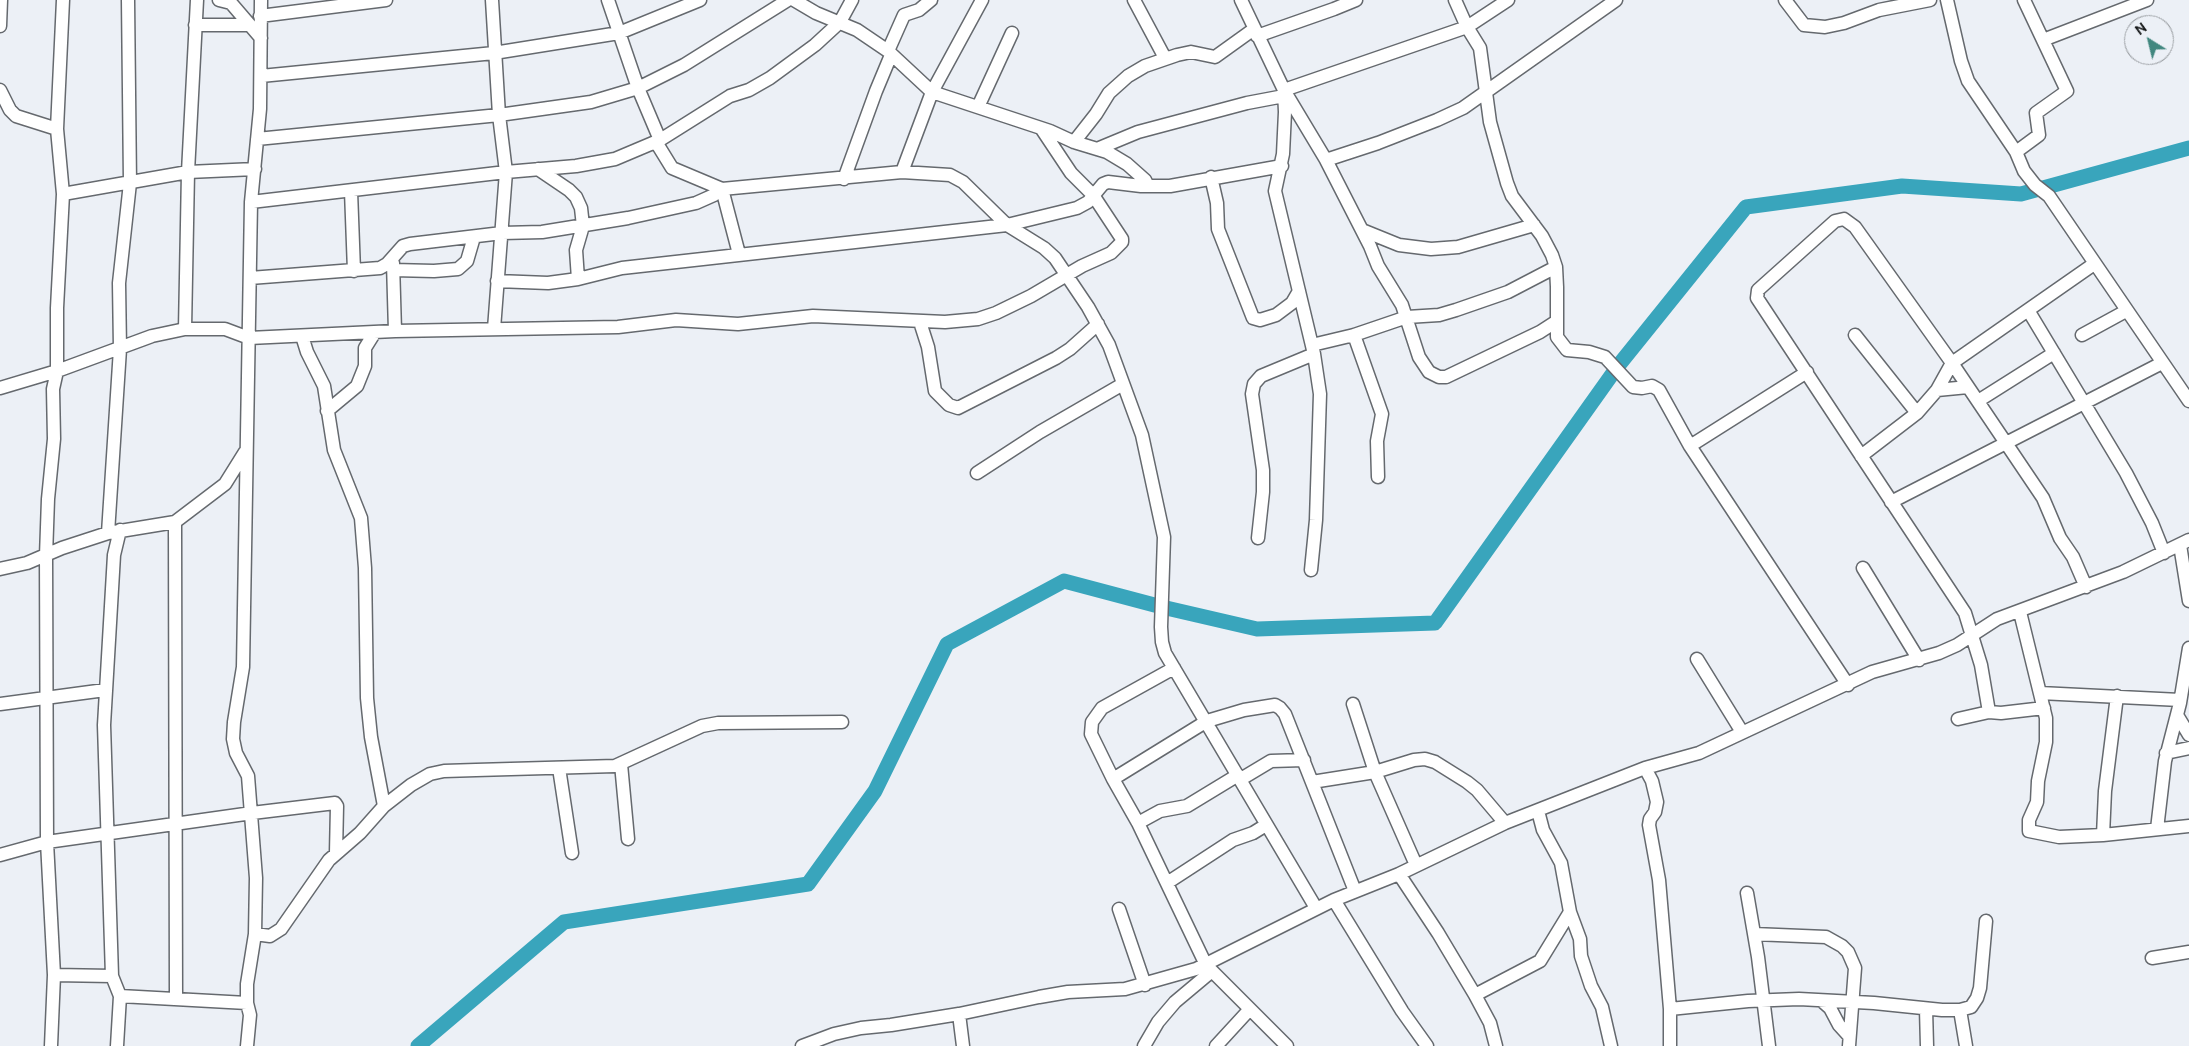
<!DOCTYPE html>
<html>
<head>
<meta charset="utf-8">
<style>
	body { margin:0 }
	#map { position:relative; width:2189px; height:1046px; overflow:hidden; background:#ecf0f6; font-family:Ubuntu,sans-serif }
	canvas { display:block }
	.north { position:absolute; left:2124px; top:15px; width:50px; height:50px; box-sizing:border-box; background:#ecf0f6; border:1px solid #969a9e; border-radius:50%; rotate:324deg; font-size:14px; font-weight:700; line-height:20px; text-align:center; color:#161819 }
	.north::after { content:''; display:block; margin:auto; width:18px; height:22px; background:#41877f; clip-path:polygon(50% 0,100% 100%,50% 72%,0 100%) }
</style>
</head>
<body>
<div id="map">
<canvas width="2189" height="1046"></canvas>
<div class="north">N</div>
</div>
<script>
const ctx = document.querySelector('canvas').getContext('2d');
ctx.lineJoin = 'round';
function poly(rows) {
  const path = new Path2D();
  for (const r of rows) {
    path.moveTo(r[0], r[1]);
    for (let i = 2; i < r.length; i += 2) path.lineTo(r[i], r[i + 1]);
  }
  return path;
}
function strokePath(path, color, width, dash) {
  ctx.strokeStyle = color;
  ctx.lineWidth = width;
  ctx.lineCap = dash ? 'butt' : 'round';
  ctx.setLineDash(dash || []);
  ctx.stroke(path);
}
strokePath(poly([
	[418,1046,564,922,808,884,875,791,947,644,1064,581,1162,607,1257,629,1435,623,1618,366,1746,207,1902,186,2021,194,2189,148]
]), '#39a5bc', 15);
const minor = poly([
	[219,0,231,3,261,38],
	[492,0,499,115,506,172,494,329],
	[608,0,638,88,660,140],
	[794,0,816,13,857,30,888,51,932,92,1050,131,1074,142,1107,152,1127,164,1145,180,1148,186],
	[1134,0,1165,58],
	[1241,0,1284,90,1326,160,1370,246,1378,266,1402,305,1419,357,1429,372,1439,377,1446,377,1540,332,1557,321],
	[1455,0,1467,27,1480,48,1490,122,1507,183,1512,196,1542,236,1552,255,1556,267,1557,287,1557,337,1567,350,1589,352,1605,357,1633,387,1642,388,1652,386,1659,390,1690,446,1848,685],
	[1785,0,1804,25,1825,27,1844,23,1879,10,1930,0],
	[1947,0,1961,61,1968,81,2016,152,2024,171,2035,185,2049,196,2189,401],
	[260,16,386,0],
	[195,25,249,25],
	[0,26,1,0],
	[1257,36,1334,9,1356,0],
	[2043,40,2147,0],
	[888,51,904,15,919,10,931,0],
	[261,76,494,53,619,33,700,0],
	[0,90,10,110,16,116,57,129],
	[978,107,1012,33],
	[257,139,499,115,591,102,638,88,684,65,788,0],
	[656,142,672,168,722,189,739,254],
	[1074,142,1096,114,1109,93,1128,76,1145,66,1177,55,1191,52,1215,57,1254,29],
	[1097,149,1138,132,1247,103,1284,96],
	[2016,152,2039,135,2036,113,2067,91,2024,0],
	[1326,160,1378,143,1437,120,1463,108,1616,0],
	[538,169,569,190,576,197,581,208,583,226,576,250,578,279],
	[902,172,932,92,982,0],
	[1211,177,1217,203,1218,229,1253,318,1260,320,1276,315,1292,303,1299,291],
	[844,179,876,91,891,55],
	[351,191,354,271],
	[63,194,188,172,255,169],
	[251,202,506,172,576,166,615,159,660,140,730,96,749,90,770,78,815,45,840,22,852,0],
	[1362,230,1399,245,1431,249,1458,247,1534,225],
	[393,263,395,331],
	[393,270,434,271,458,269,467,261,474,237],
	[250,278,380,268,387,264,403,246,410,244,502,233,542,232,628,218,696,203,714,195,722,189,902,172,950,175,963,182,1007,225,1044,248,1055,258,1088,307,1109,345,1142,435,1164,537,1161,627,1162,642,1165,653,1316,908],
	[497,281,548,283,578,279,622,268,1007,225,1077,208,1088,202,1103,184,1108,182,1141,186,1170,186,1282,166],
	[2028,310,2126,473,2152,523,2164,553],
	[920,322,928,347,935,391,949,405,958,408,1056,358,1070,349,1098,324],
	[185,329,188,172,197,0],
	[1354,335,1382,414,1377,441,1378,477],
	[1855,335,1917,413],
	[2082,335,2126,311],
	[302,336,307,352,324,386,334,450,361,518,365,568,367,698,371,737,384,806],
	[1312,345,1354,335,1407,317,1439,315,1456,310,1508,292,1556,267],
	[0,388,57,371,152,336,185,329,225,329,249,338,395,331,618,327,676,320,738,324,813,316,945,322,978,319,996,313,1031,296,1082,266,1111,253,1122,242,1122,239,1093,195,1071,173,1041,128],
	[1937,390,1968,387],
	[1978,401,2054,353],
	[327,411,357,386,365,366,365,348,375,332],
	[1690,446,1807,372],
	[1861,456,1917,413,1937,390,1952,363,2094,264],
	[977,473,1040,432,1123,384],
	[1891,502,2162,363],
	[175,522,176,999],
	[108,533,120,349,119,283,130,183,128,0],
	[1258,538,1263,492,1263,470,1252,394,1254,384,1261,376,1314,354],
	[2180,545,2189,601],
	[1863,568,1919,660],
	[0,569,27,563,62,548,108,533,175,522,225,484,245,452],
	[1311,570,1316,520,1320,394,1314,354,1275,191,1283,154,1285,112,1284,90,1467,27,1508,0],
	[2020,612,2046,718,2046,742,2038,781,2037,802,2029,820,2029,831,2059,837,2103,835,2189,826],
	[1697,659,1742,732],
	[1174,668,1102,708,1092,722,1091,734,1113,779,1138,823,1206,965,1287,1046],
	[2040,693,2180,700],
	[0,704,105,690],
	[1353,704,1375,772,1416,865],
	[1989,712,1981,665,1965,613,1757,298,1758,290,1835,221,1844,219,1855,227,1952,363,2043,498,2060,538,2073,557,2086,587],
	[2177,715,2189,735],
	[1958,719,1989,712,2001,713,2044,708],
	[2166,753,2189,748],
	[621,764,628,839],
	[559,768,572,853],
	[1645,768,1652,781,1657,802,1655,812,1650,819,1649,825,1659,880,1670,1009,1670,1046],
	[1113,779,1207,721,1244,710,1275,705,1280,708,1285,714,1355,891],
	[1241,779,1271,761,1304,760],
	[1312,782,1375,772,1414,760,1425,759,1435,762,1467,782,1477,790,1505,823],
	[1538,811,1543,830,1561,863,1570,912,1580,939,1581,956,1591,986,1602,1007,1611,1046],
	[1138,823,1160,811,1187,806,1238,775],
	[2157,829,2165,761,2180,703,2189,648],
	[2103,835,2105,791,2117,696],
	[0,855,47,842,252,813,335,803,337,806,336,853],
	[1399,874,1438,933,1475,995,1490,1023,1496,1046],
	[1167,883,1233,840,1253,833,1266,825],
	[1747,893,1758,957,1769,1046],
	[1334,900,1402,1011,1427,1046],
	[1119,909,1145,985],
	[255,934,270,936,281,929,329,860,360,833,384,806,411,785,430,774,444,771,476,770,615,766,702,726,718,723,842,722],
	[1754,934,1826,937,1842,946,1848,952,1855,968,1849,1046],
	[2152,958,2189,952],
	[54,975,112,976],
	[1475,995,1540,961,1570,912],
	[120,996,247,1003],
	[1822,1001,1830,1008,1839,1025,1849,1036],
	[1670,1009,1748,1001,1799,999,1874,1003,1942,1010,1960,1010,1971,1007,1977,998,1980,988,1986,921],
	[1926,1009,1927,1046],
	[1960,1010,1966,1046],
	[959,1014,963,1046],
	[51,1046,54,975,47,842,46,556,48,499,54,439,53,389,57,371,57,308,63,194,57,129,63,0],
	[117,1046,120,996,112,976,104,725,114,555,120,530],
	[247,1046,250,1015,247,1003,247,984,255,934,256,878,248,776,236,753,233,739,234,722,243,667,251,202,260,109,261,0],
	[802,1046,834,1034,861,1028,891,1025,959,1014,1039,997,1068,992,1125,989,1196,969,1334,900,1399,874,1505,823,1645,768,1699,753,1872,672,1939,653,1957,645,1997,619,2123,572,2189,540],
	[1144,1046,1158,1022,1175,1002,1212,971],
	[1216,1046,1250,1009]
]);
strokePath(minor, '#65696e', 15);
strokePath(minor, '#fff', 12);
</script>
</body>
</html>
